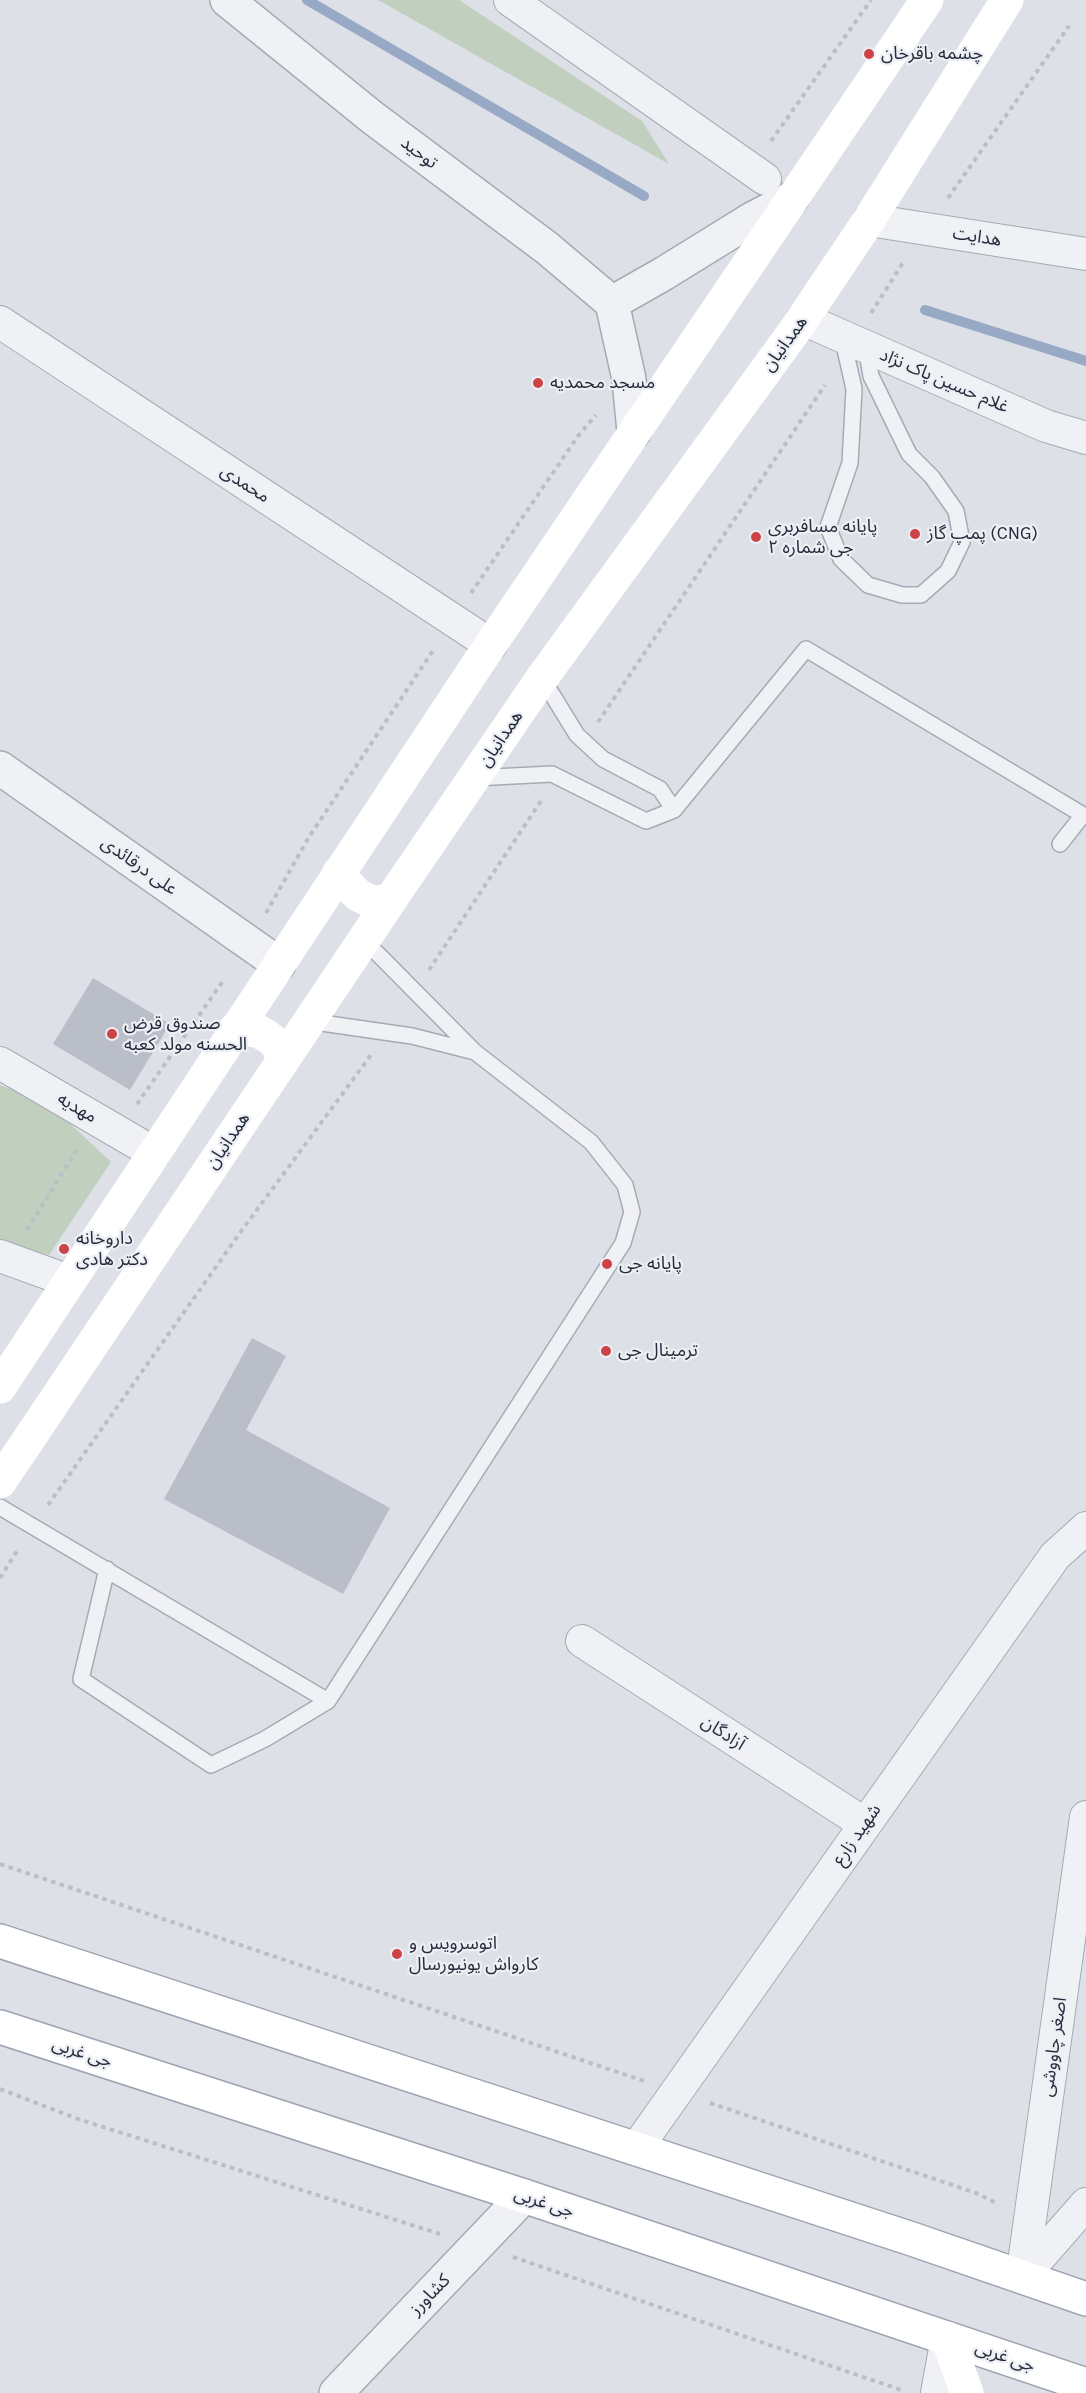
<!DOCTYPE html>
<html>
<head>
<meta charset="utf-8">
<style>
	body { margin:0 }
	canvas { display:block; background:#dde0e7 }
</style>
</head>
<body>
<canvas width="1086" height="2393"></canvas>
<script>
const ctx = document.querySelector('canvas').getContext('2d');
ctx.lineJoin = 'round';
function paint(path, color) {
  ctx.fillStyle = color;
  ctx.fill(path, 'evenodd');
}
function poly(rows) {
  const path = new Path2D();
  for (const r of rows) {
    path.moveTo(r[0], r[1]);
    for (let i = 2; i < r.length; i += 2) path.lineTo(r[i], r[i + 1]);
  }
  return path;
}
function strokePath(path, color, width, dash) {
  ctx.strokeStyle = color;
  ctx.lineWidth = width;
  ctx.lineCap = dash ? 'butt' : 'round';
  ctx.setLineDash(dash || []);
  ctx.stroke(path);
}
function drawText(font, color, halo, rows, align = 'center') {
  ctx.font = font + ' Karla,"Noto Sans Arabic",sans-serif';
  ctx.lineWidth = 4.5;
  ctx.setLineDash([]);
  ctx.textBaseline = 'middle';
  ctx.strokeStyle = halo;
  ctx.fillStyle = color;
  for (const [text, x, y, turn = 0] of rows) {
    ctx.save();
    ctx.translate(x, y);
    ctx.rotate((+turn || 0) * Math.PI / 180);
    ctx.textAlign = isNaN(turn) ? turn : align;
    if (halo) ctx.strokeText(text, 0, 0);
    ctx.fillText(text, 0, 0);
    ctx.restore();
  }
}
paint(poly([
	[378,0,459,0,642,121,669,164],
	[0,1085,14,1090,63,1117,111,1162,49,1255,0,1242]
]), '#c1d0be');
strokePath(poly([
	[307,0,644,196],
	[925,310,1086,361]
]), '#98a9c6', 10);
paint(poly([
	[93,978,170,1024,130,1090,53,1044],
	[252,1338,286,1356,246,1430,390,1508,343,1594,164,1499]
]), '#babec9');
const service = poly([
	[842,336,854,389,850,463,828,527,841,559,868,585,902,595,921,595,948,571,962,542,956,511,932,477,909,454,871,376,866,347],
	[542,678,577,735,603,759,660,789,674,810],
	[474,778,552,774,646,821,674,810,806,649,1083,815,1060,844],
	[308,1021,412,1036,475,1052],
	[0,1507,328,1701,623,1243,632,1212,625,1185,591,1142,475,1052,364,940],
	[107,1569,81,1679,211,1765,265,1739,328,1701]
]);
const minor = poly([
	[510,0,765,179],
	[869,220,1086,254],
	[803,319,1046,426,1086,438],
	[0,322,491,645],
	[0,1063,154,1153],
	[0,1256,69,1281],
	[582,1641,865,1824],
	[636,2149,1055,1556,1086,1528],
	[1022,2277,1086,1817],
	[1022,2277,1086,2204],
	[937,2393,947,2338]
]);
const tertiary = poly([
	[227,0,373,118,547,248,612,303,629,379,634,432],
	[612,303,663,274,752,219,792,198],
	[0,768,279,964],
	[336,2393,524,2196]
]);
const primary = poly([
	[0,1941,912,2239,1086,2299],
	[0,2027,524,2196,1086,2385]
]);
strokePath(service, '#a6aab4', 18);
strokePath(minor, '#a6aab4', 34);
strokePath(tertiary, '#a6aab4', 36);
strokePath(primary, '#9da3b2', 36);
strokePath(poly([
	[771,141,871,0],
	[948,198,1069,26],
	[871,313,904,261],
	[471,593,578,436,596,415],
	[598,722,825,385],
	[266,913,309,837,434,649],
	[429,970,541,801],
	[137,1104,223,981],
	[27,1230,78,1148],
	[48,1505,237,1237,371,1055],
	[0,1578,19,1548],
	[0,1864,644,2081],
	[0,2089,78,2119,440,2234],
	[710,2103,976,2193,998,2204],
	[513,2257,904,2391]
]), '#bcbec5', 4, [4.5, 4.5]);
strokePath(service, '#f0f1f5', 15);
strokePath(minor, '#f0f1f5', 32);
strokePath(tertiary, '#f0f1f5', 33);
strokePath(poly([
	[339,872,346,883,358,895,372,902,389,901],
	[235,1029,258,1031,268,1037,277,1044,283,1060],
	[0,1387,479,662,927,0],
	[0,1482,398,889,542,678,798,326,869,220,1007,0],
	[947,2338,967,2393]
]), '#fff', 33);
strokePath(primary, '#fff', 33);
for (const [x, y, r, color] of [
	[869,54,6,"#cb4347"],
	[538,383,6,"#cb4347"],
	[915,534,6,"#cb4347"],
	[756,537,6,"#cb4347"],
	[112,1034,6,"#cb4347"],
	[64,1249,6,"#cb4347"],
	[607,1264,6,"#cb4347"],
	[606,1351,6,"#cb4347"],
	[397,1954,6,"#cb4347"]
]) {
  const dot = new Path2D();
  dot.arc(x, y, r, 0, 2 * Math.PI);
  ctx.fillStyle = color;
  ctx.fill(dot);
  strokePath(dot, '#eceff4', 2);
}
drawText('18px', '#272c3d', '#eceff4', [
	["چشمه باقرخان",881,54],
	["مسجد محمدیه",550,383],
	["پایانه مسافربری",768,527],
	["جی شماره ۲",768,548],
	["پمپ گاز (CNG)",927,534],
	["صندوق قرض",124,1024],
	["الحسنه مولد کعبه",124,1045],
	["داروخانه",76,1239],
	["دکتر هادی",76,1260],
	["پایانه جی",619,1264],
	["ترمینال جی",618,1351],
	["اتوسرویس و",409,1944],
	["کارواش یونیورسال",409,1965]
], 'left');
drawText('18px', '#272c3d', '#eceff4', [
	["توحید",419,153,37],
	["هدایت",977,237,9],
	["همدانیان",785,344,-54],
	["غلام حسین پاک نژاد",944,381,23],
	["محمدی",245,484,33],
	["همدانیان",501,739,-56],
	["علی درقائدی",139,866,35],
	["مهدیه",77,1108,30],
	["همدانیان",228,1141,-56],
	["آزادگان",723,1733,33],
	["شهید زارع",857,1835,-55],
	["اصغر چاووشی",1054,2047,-82],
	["جی غربی",82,2053,18],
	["جی غربی",544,2203,18],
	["کشاورز",430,2295,-46],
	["جی غربی",1005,2357,19]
]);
</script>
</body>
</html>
